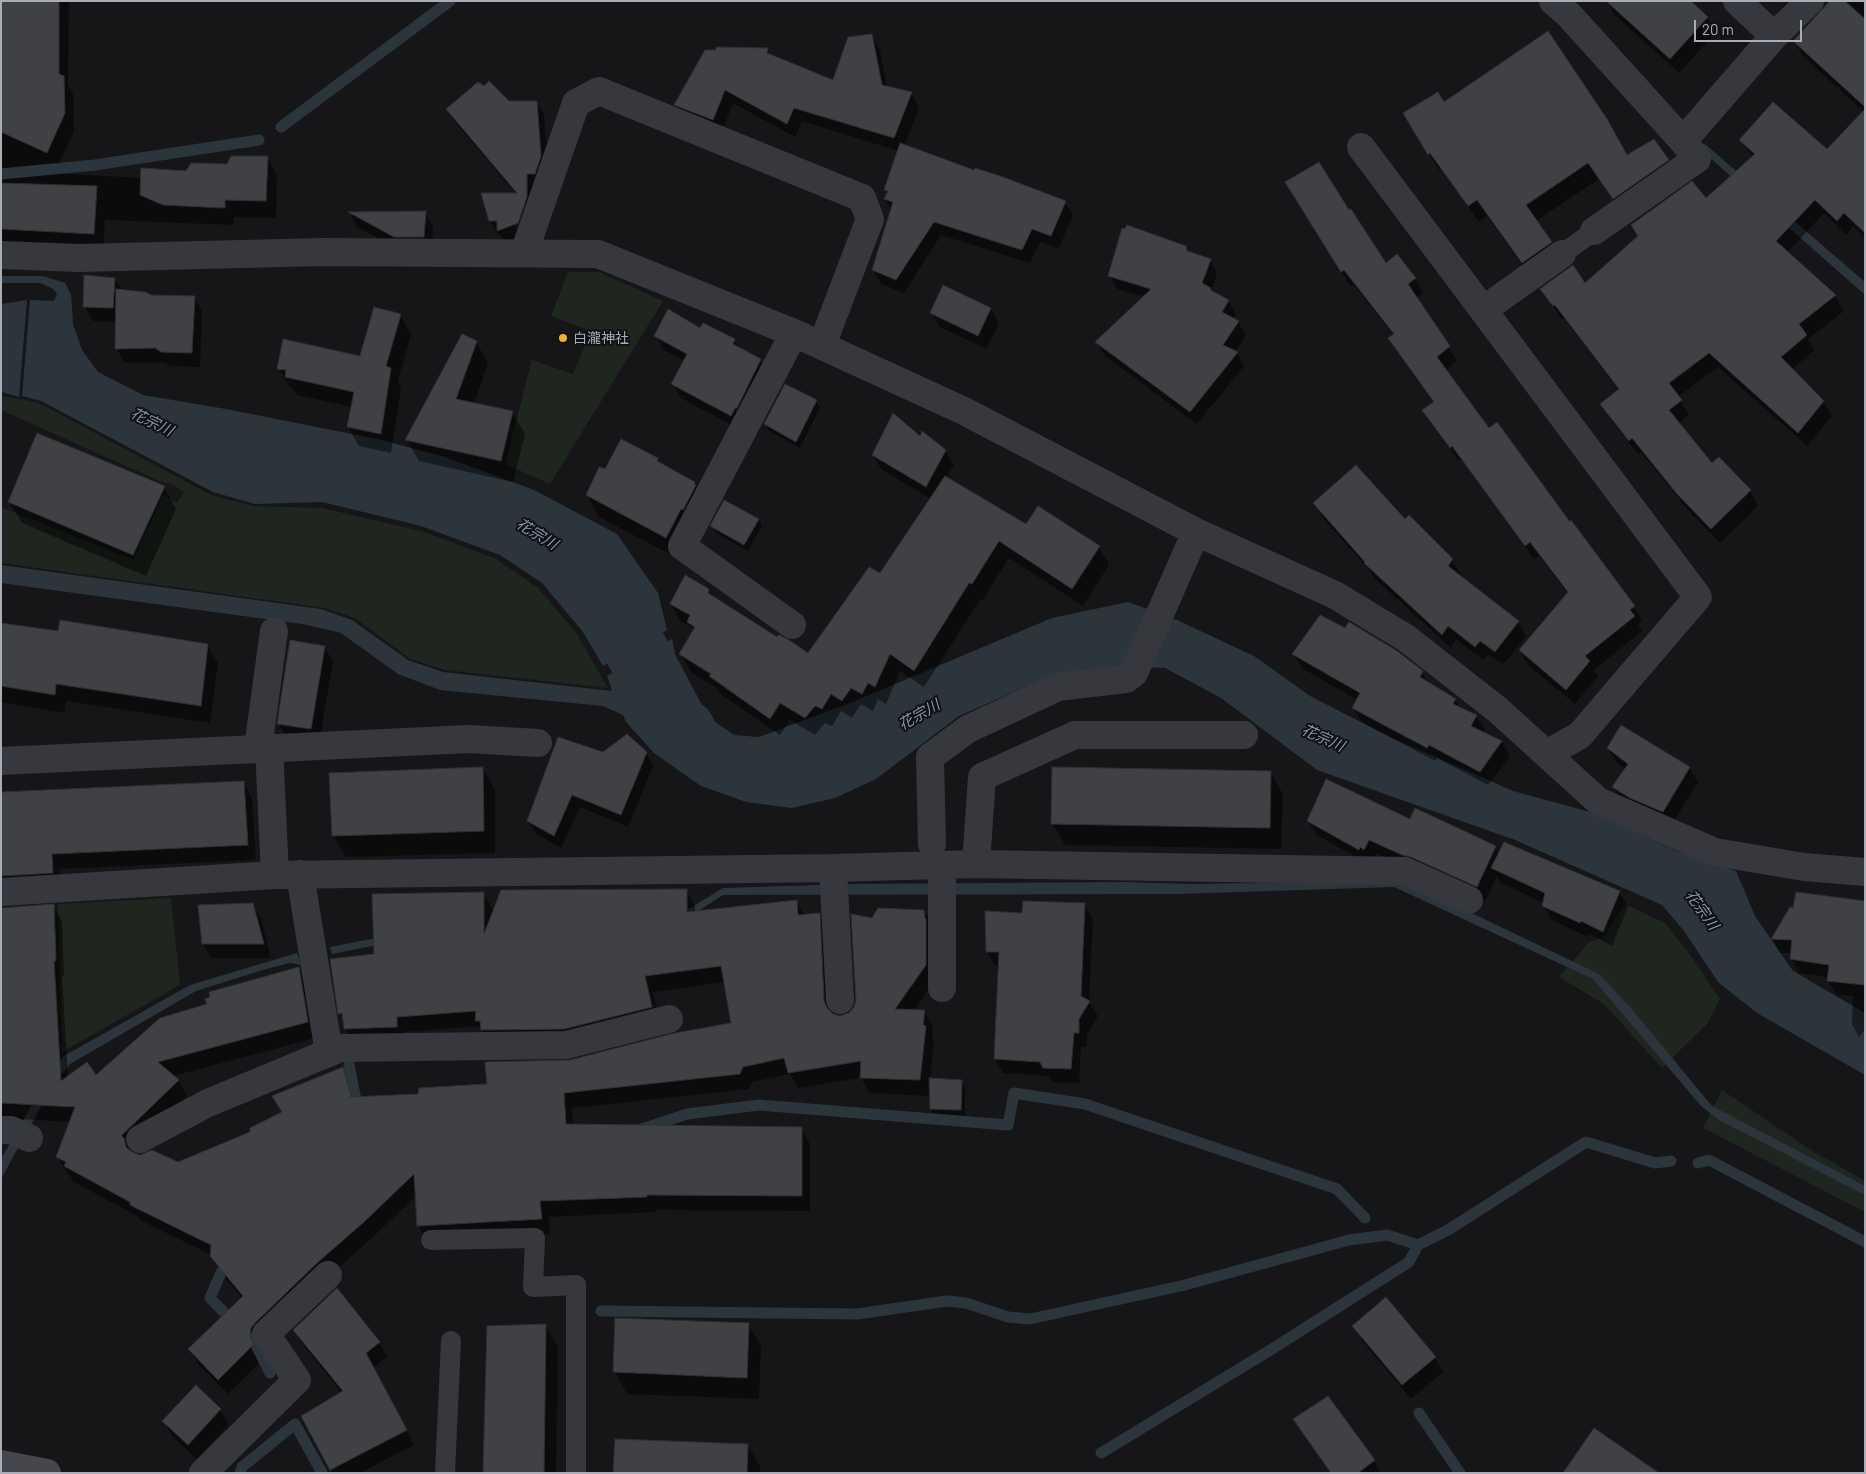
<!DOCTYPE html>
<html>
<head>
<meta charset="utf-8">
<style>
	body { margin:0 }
	#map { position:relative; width:1866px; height:1474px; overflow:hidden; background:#161618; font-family:Barlow,sans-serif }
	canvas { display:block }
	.frame { position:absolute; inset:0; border:2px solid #a8adb8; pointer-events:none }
	.scale { position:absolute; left:1694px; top:20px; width:108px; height:22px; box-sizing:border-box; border:2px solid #a8adb8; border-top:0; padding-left:6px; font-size:15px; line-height:18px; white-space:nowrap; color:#a8adb8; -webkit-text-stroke:4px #111113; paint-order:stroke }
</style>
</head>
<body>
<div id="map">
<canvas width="1866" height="1474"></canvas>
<div class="frame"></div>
<div class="scale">20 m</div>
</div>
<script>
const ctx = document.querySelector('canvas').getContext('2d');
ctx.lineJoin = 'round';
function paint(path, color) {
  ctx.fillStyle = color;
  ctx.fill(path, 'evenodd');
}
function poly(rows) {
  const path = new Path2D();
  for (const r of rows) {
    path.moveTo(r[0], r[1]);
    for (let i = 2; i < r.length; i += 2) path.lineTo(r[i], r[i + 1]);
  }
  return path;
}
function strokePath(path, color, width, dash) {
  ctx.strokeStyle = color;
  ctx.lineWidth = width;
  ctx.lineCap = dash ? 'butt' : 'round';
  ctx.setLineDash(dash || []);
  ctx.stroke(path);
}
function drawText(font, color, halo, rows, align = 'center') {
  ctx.font = font + ' Barlow,"Noto Sans JP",sans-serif';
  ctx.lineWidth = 4;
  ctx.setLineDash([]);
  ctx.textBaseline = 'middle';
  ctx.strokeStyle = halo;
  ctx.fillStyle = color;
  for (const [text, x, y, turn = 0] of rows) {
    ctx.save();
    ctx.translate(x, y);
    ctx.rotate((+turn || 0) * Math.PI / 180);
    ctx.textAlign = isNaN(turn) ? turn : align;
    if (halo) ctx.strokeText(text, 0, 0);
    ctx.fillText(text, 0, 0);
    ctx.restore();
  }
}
paint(poly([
	[568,272,599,272,663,301,550,484,505,464,532,360,573,374,591,331,551,316],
	[3,396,39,403,211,495,253,506,322,508,425,532,496,559,538,588,577,634,608,688,445,670,410,659,355,618,324,608,1,563,1,507,133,560,163,495,177,503,184,492,170,483,164,483,1,410],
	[171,898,180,985,62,1052,58,904],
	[1625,904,1665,923,1691,956,1720,999,1708,1023,1662,1068,1604,1004,1559,977,1589,942,1604,937],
	[1722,1090,1814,1152,1865,1181,1865,1212,1703,1128]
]), '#1e261f');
paint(poly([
	[1705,144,1865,282,1865,295,1699,148],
	[1,276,43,276,65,283,71,294,73,324,82,350,98,372,143,395,226,409,377,439,445,457,534,490,617,534,658,593,667,630,603,666,583,632,542,583,500,555,421,526,322,502,255,504,213,492,41,401,22,396,30,300,54,301,57,294,53,289,40,283,1,283],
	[27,300,19,397,1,392,1,304],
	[1,565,321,609,352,620,408,660,443,672,612,691,607,676,672,639,679,673,701,712,734,735,759,737,850,703,1052,618,1128,602,1177,620,1254,656,1310,696,1392,738,1513,791,1590,812,1677,851,1736,871,1755,916,1793,971,1865,1013,1865,1075,1757,1013,1718,982,1684,931,1662,905,1515,840,1317,770,1221,698,1165,668,1120,666,1050,676,959,716,876,779,835,798,792,808,746,802,701,786,654,753,626,722,623,715,603,706,440,690,398,674,341,633,302,624,1,583],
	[1397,881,1432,894,1599,974,1629,1006,1712,1106,1865,1186,1865,1195,1719,1120,1701,1106,1593,979,1394,887,1178,894,723,895,676,926,377,945,332,954,330,947,381,937,415,940,672,919,723,888,853,884,1124,882,1192,884],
	[297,953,301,965,290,963,266,969,196,991,70,1064,54,1083,1,1179,1,1159,46,1080,62,1057,190,985]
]), '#2c353c');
paint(poly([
	[1,1,68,1,69,3,68,85,73,94,74,131,55,173,142,178,187,173,267,157,277,175,276,218,234,217,234,225,105,220,103,251,1,248],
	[1607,1,1689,1,1707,18,1716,32,1679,73,1615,15],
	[1832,1,1865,1,1865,238,1853,226,1846,235,1824,213,1787,253,1835,296,1844,311,1808,339,1814,350,1792,370,1823,402,1832,416,1807,446,1718,367,1678,397,1689,415,1678,424,1712,465,1750,491,1758,506,1720,543,1687,509,1641,452,1638,454,1610,419,1602,404,1619,391,1564,318,1562,320,1542,289,1585,285,1706,200,1753,158,1741,140,1827,151,1864,112,1803,56,1794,41],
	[872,36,880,50,887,87,911,93,919,108,904,146,1065,202,1073,215,1059,248,1040,242,1030,263,941,235,904,293,881,284,873,270,892,210,885,199,888,194,885,190,899,151,802,121,795,137,733,103,721,134,684,119,676,105,767,49,771,56,834,82],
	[537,102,544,115,548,170,525,236,506,243,500,234,498,234,490,221,516,194,455,122,448,109,509,103],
	[522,206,525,206,517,229,515,228],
	[1444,104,1627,157,1668,160,1677,177,1623,215,1599,179,1536,221,1561,259,1532,279,1487,216,1479,222,1441,169,1439,170,1414,130],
	[1295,197,1349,212,1385,265,1415,278,1423,293,1416,298,1457,361,1445,370,1488,430,1570,523,1634,606,1642,621,1638,624,1642,631,1594,670,1598,676,1575,704,1528,665,1520,651,1568,594,1539,556,1534,559,1461,459,1459,461,1432,425,1424,411,1434,403,1398,353,1390,339,1394,336,1353,284,1350,286],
	[350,213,425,213,433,227,432,251,403,251,357,227],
	[1185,247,1188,253,1210,260,1217,273,1211,292,1228,301,1236,314,1233,319,1238,322,1246,335,1235,352,1237,353,1244,366,1197,424,1104,355,1097,342,1144,297,1117,289,1110,275],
	[115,279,122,291,151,297,194,297,202,311,200,367,171,366,164,362,125,363,116,348,117,322,93,321,85,307],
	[943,287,991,309,999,324,986,349,940,327,931,312],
	[400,315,411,334,398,381,401,388,391,453,359,446,348,427,352,407,297,395,293,388,290,388,279,369,361,358],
	[701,330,734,340,740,349,760,360,768,374,739,429,681,398,673,384,685,361,664,350,656,336],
	[476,342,488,363,474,404,512,412,525,434,513,482,419,461,407,440],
	[816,401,820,408,800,448,769,431,765,424],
	[920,438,945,451,954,465,946,478,1026,526,1038,508,1099,547,1109,565,1083,606,1009,558,982,601,980,600,924,687,900,671,886,704,878,699,873,711,861,704,852,718,841,711,832,726,825,723,815,735,790,720,780,735,721,694,718,689,691,672,681,654,694,631,692,627,681,622,671,604,708,590,713,598,778,639,809,655,880,575,931,499,881,469,873,455],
	[657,459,659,463,694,483,708,508,679,559,599,517,587,495,605,470],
	[164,487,176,509,146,576,22,523,9,502],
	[1315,504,1405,521,1409,517,1452,560,1461,574,1459,576,1518,622,1526,636,1503,665,1488,654,1483,660,1456,639,1451,648,1374,578,1370,571,1323,518],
	[759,519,762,526,748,551,716,533,712,526],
	[1,624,59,633,207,645,218,663,210,723,66,701,64,713,1,702],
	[324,647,333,661,319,743,287,738,278,723],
	[1294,654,1422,672,1429,684,1455,700,1461,709,1476,716,1485,730,1483,733,1502,742,1510,757,1488,785,1437,758,1435,761,1362,722,1353,708,1357,700,1302,668],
	[1608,748,1689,768,1698,782,1671,826,1622,801,1613,787,1626,769,1617,763],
	[646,753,653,766,628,827,580,807,561,848,535,833,528,821,603,754],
	[483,769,495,790,495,853,346,857,333,835],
	[1270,772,1283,794,1281,849,1065,845,1052,823],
	[243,783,252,798,256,860,60,869,61,889,1,895,1,792,159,790],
	[1411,820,1495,847,1499,855,1619,892,1628,906,1612,946,1590,934,1588,937,1552,920,1543,905,1544,903,1501,883,1497,876,1485,901,1421,871,1412,869,1377,854,1372,863,1367,863,1317,835,1308,821],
	[686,890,695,906,695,912,796,901,805,916,819,914,828,930,833,1015,840,1017,850,1014,855,1008,873,919,924,911,933,926,935,981,914,1011,924,1011,933,1027,932,1038,934,1042,930,1079,961,1082,965,1088,965,1116,935,1116,931,1109,931,1096,870,1093,861,1078,798,1088,790,1074,752,1082,749,1089,572,1108,573,1125,801,1128,810,1144,810,1211,656,1210,656,1212,549,1217,550,1235,427,1241,418,1225,417,1195,373,1237,326,1279,260,1344,259,1352,262,1360,228,1394,199,1365,190,1350,242,1298,220,1272,211,1255,140,1220,137,1216,74,1182,57,1157,71,1122,1,1118,1,909,53,906,62,921,64,976,62,976,68,1077,96,1077,208,1005,299,968,308,984,316,1038,173,1076,178,1080,187,1096,131,1151,132,1154,178,1163,251,1133,284,1113,342,1069,351,1084,355,1098,419,1095,489,1086,570,1061,732,1024,725,982,653,992,660,1023,491,1046,480,1026,405,1032,405,1043,354,1044,345,1029,345,1022,340,1013,375,955,483,893,492,909,493,915],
	[253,905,261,919,271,958,211,958,203,944],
	[1084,905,1093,919,1089,1002,1098,1016,1087,1034,1086,1047,1081,1047,1079,1083,1053,1082,1049,1076,1003,1073,995,1059,1000,966,995,966,987,951,1023,914],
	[1794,909,1865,909,1865,1029,1859,1037,1852,1024,1853,996,1837,995,1828,980,1829,977,1799,973,1791,958,1792,953,1780,953,1772,939],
	[337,1290,379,1343,387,1357,373,1368,414,1445,360,1473,333,1473,302,1417,342,1393,303,1345,294,1330],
	[617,1319,748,1324,761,1346,759,1399,627,1394,615,1372],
	[545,1325,558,1347,556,1473,485,1473],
	[1354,1326,1435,1358,1443,1372,1411,1399,1362,1341],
	[196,1387,220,1410,229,1424,197,1459,172,1436,164,1421],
	[1295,1420,1374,1461,1381,1473,1331,1473],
	[748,1445,760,1467,760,1473,615,1473]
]), '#0007');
strokePath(poly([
	[281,127,450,1],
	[1,174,95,165,259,140],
	[349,1065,358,1110],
	[639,1130,687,1114,759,1105,1008,1125,1014,1093,1085,1104,1337,1189,1365,1218],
	[1698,1163,1709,1160,1865,1242],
	[228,1257,210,1298,256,1345,270,1373],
	[601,1311,857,1314,947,1301,966,1303,1008,1317,1030,1319,1185,1285,1349,1240,1387,1235,1418,1245,1448,1230,1586,1142,1655,1163,1671,1161],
	[1419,1413,1460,1473],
	[1101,1453,1272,1349,1409,1262,1418,1245],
	[240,1473,242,1467,295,1424,322,1473]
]), '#2c353c', 11);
strokePath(poly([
	[586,575,610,601,677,726,684,731]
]), '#2c353c', 64);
const building = poly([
	[1,1,59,1,59,74,64,76,65,113,47,153,1,132,1,1],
	[1606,1,1691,1,1708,17,1670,59,1606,1],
	[1830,1,1845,1,1865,19,1865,107,1793,41,1830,1],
	[1548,31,1607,119,1627,155,1654,139,1669,160,1613,199,1588,163,1526,205,1552,242,1522,263,1477,200,1468,206,1430,153,1428,155,1403,113,1438,92,1444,102,1548,31],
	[872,34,882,85,912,92,894,138,794,108,787,124,725,90,713,120,674,105,705,50,715,50,717,47,768,48,767,53,833,80,848,37,872,34],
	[489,81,509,101,537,101,541,156,535,174,527,174,527,197,518,223,497,231,497,221,489,221,481,193,517,193,446,109,478,82,484,86,489,81],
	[1773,102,1827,149,1865,109,1865,233,1844,213,1837,221,1815,200,1776,241,1836,295,1799,324,1807,335,1781,357,1824,401,1798,433,1709,353,1669,383,1682,400,1669,410,1712,463,1719,457,1751,490,1711,529,1677,494,1632,438,1629,441,1600,404,1619,389,1555,305,1553,306,1540,289,1573,265,1585,283,1638,236,1631,225,1692,181,1706,198,1755,154,1739,140,1773,102],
	[900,143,974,170,975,168,1003,177,1066,201,1051,236,1032,229,1022,250,934,222,896,280,872,270,893,202,884,199,888,191,884,190,900,143],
	[231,156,268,156,266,201,225,200,225,208,163,205,140,195,141,168,186,171,191,163,227,164,231,156],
	[1319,162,1349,210,1351,209,1386,263,1397,254,1416,278,1408,284,1450,346,1437,357,1489,428,1497,422,1570,522,1571,520,1635,606,1630,610,1635,616,1585,656,1590,661,1566,690,1519,650,1568,592,1530,542,1525,546,1452,446,1450,448,1422,410,1434,402,1388,338,1394,334,1344,270,1341,272,1285,182,1319,162],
	[1,183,97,186,94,234,1,229,1,183],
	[426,211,424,237,394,237,348,212,426,211],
	[1127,225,1186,246,1187,251,1211,259,1202,283,1211,288,1210,290,1229,300,1222,312,1239,321,1223,345,1238,352,1190,412,1095,342,1151,289,1108,276,1122,228,1125,229,1127,225],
	[84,275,115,278,113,308,83,307,84,275],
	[943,285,991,308,978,336,930,313,943,285],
	[116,289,145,292,151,295,195,296,192,353,161,352,155,348,115,349,116,289],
	[374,307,401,314,386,366,391,368,381,434,347,427,354,392,285,377,286,370,277,369,283,339,360,356,374,307],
	[668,309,700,328,703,323,735,339,733,344,761,359,737,408,735,408,731,416,671,384,687,354,654,336,668,309],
	[462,334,477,341,456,399,513,411,501,461,405,440,462,334],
	[785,384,817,400,796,442,764,424,785,384],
	[893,413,920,436,922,431,946,450,926,487,872,455,893,413],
	[37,433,165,486,133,555,8,502,37,433],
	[621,439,658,458,657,461,695,482,694,484,696,485,683,510,681,509,666,538,586,495,599,467,605,469,621,439],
	[1356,465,1405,519,1409,515,1453,559,1448,566,1519,621,1495,652,1480,641,1475,647,1448,626,1442,635,1364,563,1365,562,1313,503,1356,465],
	[945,476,1026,524,1038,506,1100,546,1072,589,999,541,972,584,969,583,914,671,890,654,875,687,868,683,862,694,851,688,842,701,831,694,822,709,815,706,805,718,780,703,770,719,709,676,711,674,679,654,695,627,687,622,690,615,670,604,685,575,709,589,708,593,777,637,779,635,789,640,808,653,869,567,880,573,945,476],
	[724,500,759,519,744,545,710,526,724,500],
	[1320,615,1345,628,1349,622,1397,651,1423,671,1420,677,1456,699,1453,704,1477,715,1471,726,1502,741,1480,772,1429,745,1427,748,1352,708,1360,693,1292,654,1320,615],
	[60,620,208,644,201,706,56,684,55,695,1,686,1,623,58,631,60,620],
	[290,640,325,646,311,729,277,724,290,640],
	[1621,725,1690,767,1663,812,1630,798,1612,787,1628,764,1607,748,1621,725],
	[627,734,647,752,621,815,572,795,554,836,527,821,558,737,603,752,627,734],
	[483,767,484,831,332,836,329,773,483,767],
	[1052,767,1271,771,1270,828,1051,824,1052,767],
	[1326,779,1410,819,1415,808,1496,846,1477,887,1411,857,1402,855,1369,840,1364,850,1360,847,1359,850,1307,821,1326,779],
	[244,781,248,845,52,854,53,873,1,876,1,792,244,781],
	[1504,842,1620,891,1603,932,1581,921,1580,923,1542,906,1545,893,1491,868,1504,842],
	[687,889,687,912,797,900,798,915,820,913,824,1001,827,1008,833,1014,840,1016,849,1013,854,1007,856,1000,851,914,872,918,878,908,924,910,925,918,926,919,926,965,895,1009,925,1010,923,1025,926,1026,920,1080,860,1078,861,1061,788,1073,784,1058,743,1067,740,1074,564,1093,566,1124,802,1127,802,1196,647,1195,647,1197,540,1201,542,1219,417,1226,414,1174,364,1222,317,1263,255,1323,251,1328,250,1336,254,1344,218,1380,188,1349,243,1296,210,1256,211,1245,130,1205,130,1202,64,1166,66,1162,56,1157,75,1107,1,1103,1,908,54,904,56,961,54,961,61,1081,87,1062,96,1075,160,1018,207,1004,205,999,210,997,209,992,299,967,308,1022,158,1062,179,1080,121,1136,124,1138,126,1147,132,1152,140,1155,152,1150,178,1162,250,1132,250,1128,282,1112,272,1096,343,1067,351,1097,418,1094,419,1088,487,1084,485,1062,570,1060,675,1033,731,1023,721,966,645,976,652,1007,564,1029,481,1030,480,1021,475,1021,476,1011,397,1017,397,1027,344,1029,342,1013,338,1014,330,959,374,954,372,894,484,892,484,934,501,890,687,889],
	[1796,892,1865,901,1865,985,1827,981,1829,965,1790,959,1792,940,1771,939,1790,907,1793,908,1796,892],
	[1023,901,1085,903,1081,996,1090,1001,1079,1019,1079,1033,1074,1033,1071,1069,1043,1068,1040,1062,994,1059,999,952,986,952,985,911,1022,913,1023,901],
	[253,903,264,944,202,944,198,905,253,903],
	[929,1078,962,1080,961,1110,930,1109,929,1078],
	[337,1288,380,1342,366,1353,407,1430,330,1470,301,1416,343,1391,293,1330,337,1288],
	[1386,1297,1436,1357,1402,1385,1352,1326,1386,1297],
	[615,1318,749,1323,747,1378,613,1372,615,1318],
	[546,1324,544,1473,483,1473,487,1326,546,1324],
	[196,1385,221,1409,188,1445,162,1421,196,1385],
	[1328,1396,1375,1460,1358,1473,1331,1473,1293,1419,1328,1396],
	[1594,1428,1659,1473,1563,1473,1594,1428],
	[615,1439,748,1444,747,1473,613,1473,615,1439]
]);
paint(building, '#404145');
strokePath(building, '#303034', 1);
strokePath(poly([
	[1562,254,1594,231],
	[431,1240,535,1238,533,1287,576,1285,576,1473],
	[445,1473,451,1341]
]), '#37383d', 20);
strokePath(poly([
	[1553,1,1569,15,1683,141,1774,36,1810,1],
	[1737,1,1774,36],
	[1361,147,1698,597,1580,735,1547,754],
	[1594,231,1697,159,1683,141],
	[524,253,576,103,599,91,862,198,870,219,822,345],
	[1,255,79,258,323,252,598,254,794,333,964,411,1196,532,1335,595,1406,638,1498,710,1598,801,1715,852,1804,867,1865,872],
	[1483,310,1562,254],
	[792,625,682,546,794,333],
	[269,747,275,875],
	[258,748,274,631],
	[1,761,469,739,538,743],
	[932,844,930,757,968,729,1058,687,1126,679,1134,673,1196,532],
	[976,864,982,777,1075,735,1244,735],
	[833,868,840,1000],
	[300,874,329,1053],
	[1,892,275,875,833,868,976,864,1405,871,1469,900],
	[942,988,942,865],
	[1,1130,11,1130,29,1138],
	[140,1139,208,1103,340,1048,566,1045,669,1019],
	[203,1473,297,1380,266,1334,328,1275]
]), '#37383d', 28);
strokePath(poly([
	[1,1464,47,1473]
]), '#45474d', 28);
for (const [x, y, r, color] of [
	[563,338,5,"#f2b134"]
]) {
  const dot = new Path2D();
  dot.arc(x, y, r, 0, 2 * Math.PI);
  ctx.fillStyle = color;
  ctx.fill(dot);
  strokePath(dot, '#111113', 2);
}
drawText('14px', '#a8adb8', '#111113', [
	["白瀧神社",573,338]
], 'left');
drawText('italic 15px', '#7f9bb3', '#111113', [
	["花宗川",152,422,26],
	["花宗川",537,534,31],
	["花宗川",919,715,-30],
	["花宗川",1323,738,24],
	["花宗川",1702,910,54]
]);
</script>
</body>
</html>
